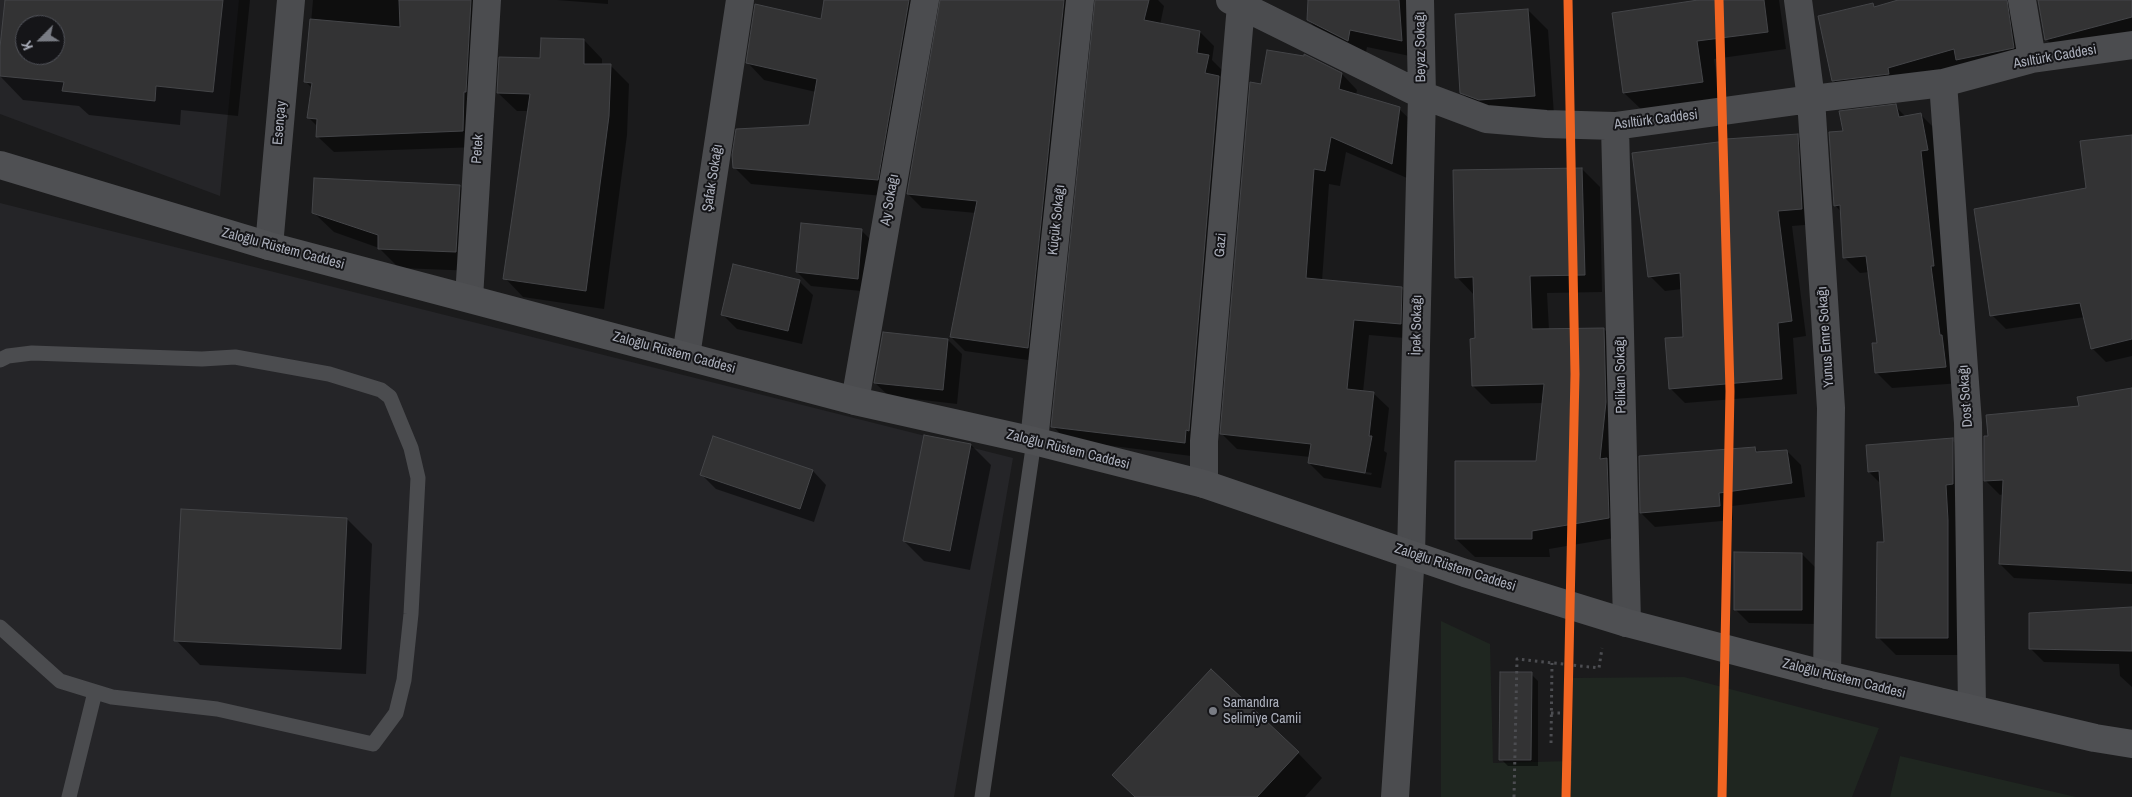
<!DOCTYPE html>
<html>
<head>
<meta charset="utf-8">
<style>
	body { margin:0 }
	#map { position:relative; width:2132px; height:797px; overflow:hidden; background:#1b1b1c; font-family:"Archivo Narrow",sans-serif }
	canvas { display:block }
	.north { position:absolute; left:15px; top:15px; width:50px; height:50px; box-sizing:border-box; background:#151518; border:1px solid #51535a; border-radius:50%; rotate:247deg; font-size:14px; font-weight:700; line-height:20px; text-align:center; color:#acb0bc }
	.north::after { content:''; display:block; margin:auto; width:18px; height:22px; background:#797c84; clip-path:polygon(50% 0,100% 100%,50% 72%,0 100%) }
</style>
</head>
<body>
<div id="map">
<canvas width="2132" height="797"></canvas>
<div class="north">K</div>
</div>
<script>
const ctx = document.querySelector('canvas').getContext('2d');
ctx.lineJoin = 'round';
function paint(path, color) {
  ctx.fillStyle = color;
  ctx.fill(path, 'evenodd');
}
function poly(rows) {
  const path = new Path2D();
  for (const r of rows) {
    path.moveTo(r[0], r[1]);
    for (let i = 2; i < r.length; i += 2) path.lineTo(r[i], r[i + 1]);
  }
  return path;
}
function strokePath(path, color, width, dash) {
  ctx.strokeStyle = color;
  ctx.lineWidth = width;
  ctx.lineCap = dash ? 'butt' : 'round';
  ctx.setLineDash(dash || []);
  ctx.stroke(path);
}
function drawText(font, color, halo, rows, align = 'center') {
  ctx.font = font + ' "Archivo Narrow",sans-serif';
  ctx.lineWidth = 4;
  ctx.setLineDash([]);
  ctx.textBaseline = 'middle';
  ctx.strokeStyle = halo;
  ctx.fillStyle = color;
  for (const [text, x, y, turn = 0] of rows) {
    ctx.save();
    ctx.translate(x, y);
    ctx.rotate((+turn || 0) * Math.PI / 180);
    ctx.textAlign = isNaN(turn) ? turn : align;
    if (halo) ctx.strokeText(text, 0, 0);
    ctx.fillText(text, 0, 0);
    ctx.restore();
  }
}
paint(poly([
	[0,0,239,0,220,196,0,114],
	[25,25,55,25,55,55,25,55],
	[0,203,1013,458,954,797,0,797]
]), '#252528');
paint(poly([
	[1441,621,1490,644,1493,763,1572,761,1573,678,1684,677,1879,728,1852,797,1441,797],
	[1900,756,2076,797,1890,797]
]), '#1f2620');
paint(poly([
	[6,0,250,0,238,116,181,110,180,125,89,115,79,106,23,100,0,76],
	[25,25,55,25,55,55,25,55],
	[313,0,489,0,479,147,334,152,317,136,318,127,308,117,312,88,306,82],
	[557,0,608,0,608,4],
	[825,0,918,0,894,197,751,184,734,167,810,127,816,92,764,80,748,63,822,21],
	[941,0,1087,0,1042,362,965,351,951,337,976,213,922,208,908,194],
	[1097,0,1158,0,1164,6,1160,25,1200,32,1214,46,1212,60,1222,70,1220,78,1233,91,1199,457,1066,440,1053,426],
	[1309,0,1415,0,1419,58,1367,47,1365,57,1326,38,1308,20],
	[1703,0,1779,0,1786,49,1714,59,1720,99,1643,111,1624,93],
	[1902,0,2035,0,2029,63,1849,96,1833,80,1873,5,1876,8],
	[2036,0,2132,0,2132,36,2062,55,2046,39,2039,0],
	[1528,10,1548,30,1554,115,1482,112,1461,92],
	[584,40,602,59,602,65,610,65,629,84,627,135,604,309,523,297,505,278,529,111,517,111,498,93,541,60],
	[1342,74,1357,90,1356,95,1399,109,1415,124,1407,178,1346,152,1340,186,1329,184,1322,281,1401,288,1417,303,1416,339,1369,335,1363,392,1373,393,1389,408,1384,451,1387,453,1381,488,1324,478,1309,463,1310,457,1237,449,1222,434,1262,85],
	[1325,465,1372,473,1371,475,1325,467],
	[1895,106,1906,117,1920,114,1936,130,1961,383,1892,388,1876,372,1878,344,1870,272,1860,273,1844,257,1841,212,1835,205,1844,132],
	[1797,135,1812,151,1817,224,1792,226,1806,336,1793,338,1797,394,1685,403,1670,388,1684,338,1682,289,1665,291,1650,276],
	[2132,136,2132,356,2106,362,2092,348,2085,317,2006,329,1992,315,2087,189],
	[1582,169,1600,187,1602,292,1547,293,1549,330,1604,329,1622,347,1626,536,1549,549,1550,557,1475,557,1456,539,1537,462,1543,403,1491,404,1473,386,1477,340,1475,296,1457,277],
	[460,186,480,206,476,271,399,268,379,248,334,232,313,212],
	[862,231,876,245,871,292,811,286,797,272],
	[799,281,813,295,802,344,737,329,723,315],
	[948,340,962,354,957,404,889,396,875,383],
	[2132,389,2132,584,2014,578,2000,564,2004,494,2000,495,1986,481],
	[1952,440,1970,458,1966,655,1896,655,1878,637,1885,543,1881,484,1869,472],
	[971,445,991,465,970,570,924,561,904,541],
	[1755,448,1760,453,1787,451,1801,465,1805,497,1732,506,1733,520,1655,527,1641,513],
	[813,471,826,485,814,522,716,489,702,475],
	[347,519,372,544,366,674,200,665,176,640],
	[1802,554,1816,568,1816,624,1749,623,1735,609],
	[2132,609,2132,687,2120,676,2119,664,2044,662,2030,648],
	[1531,674,1538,681,1538,766,1508,766,1501,759],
	[1298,753,1322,778,1305,797,1136,797]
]), '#0007');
const building = poly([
	[5,0,223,0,213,92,156,86,155,101,62,91,64,82,0,76,0,47,5,0],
	[25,25,55,25,55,55,25,55,25,25],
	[399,0,471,0,466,92,464,92,463,131,316,137,317,119,307,118,312,83,304,82,310,19,400,27,399,0],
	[824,0,909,0,878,180,733,168,732,155,736,129,809,125,817,79,746,63,755,4,821,19,824,0],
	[940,0,1064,0,1028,348,950,337,977,201,907,194,940,0],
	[1095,0,1149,0,1144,20,1200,31,1197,53,1209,55,1205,73,1219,76,1189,431,1186,430,1185,443,1051,427,1095,0],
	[1308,0,1399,0,1402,41,1350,30,1348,41,1307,20,1308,0],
	[1698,0,1764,0,1768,32,1697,41,1703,82,1623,93,1612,13,1698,0],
	[1898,0,2007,0,2014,48,1956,60,1954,49,1888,68,1889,74,1832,81,1818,16,1873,3,1874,7,1898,0],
	[2038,0,2132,0,2132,17,2045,40,2038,0],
	[1528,9,1535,96,1479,100,1460,93,1455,14,1528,9],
	[541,38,584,39,584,64,611,64,609,116,586,291,503,279,530,94,497,93,499,57,540,58,541,38],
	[1267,50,1304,56,1304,54,1342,73,1339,89,1400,107,1392,164,1331,137,1325,171,1314,169,1306,278,1402,287,1401,324,1354,320,1347,389,1374,392,1369,436,1372,436,1365,473,1308,463,1311,444,1220,434,1250,82,1261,84,1267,50],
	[1896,104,1899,117,1921,113,1928,150,1921,151,1934,266,1931,266,1940,335,1942,335,1946,367,1875,373,1872,343,1877,343,1866,256,1843,258,1840,205,1834,206,1829,132,1843,131,1839,111,1896,104],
	[1798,134,1802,209,1778,211,1792,321,1778,323,1782,379,1669,389,1665,338,1683,337,1680,273,1648,277,1632,153,1726,141,1726,139,1798,134],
	[2132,135,2132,339,2091,349,2080,303,1990,316,1974,209,2086,188,2080,141,2132,135],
	[1582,168,1585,275,1530,276,1532,329,1604,328,1606,402,1600,459,1607,458,1609,518,1532,531,1532,539,1455,539,1455,461,1536,461,1544,384,1472,386,1470,339,1475,338,1473,277,1455,278,1453,170,1582,168],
	[314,178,460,185,456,252,378,249,378,235,312,213,314,178],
	[801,223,862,229,858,279,796,272,801,223],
	[733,264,800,280,788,331,721,315,733,264],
	[883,332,948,339,943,390,874,383,883,332],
	[2132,388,2132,571,1999,564,2003,480,1984,481,1984,436,1988,436,1986,415,2079,406,2077,397,2132,388],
	[924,435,971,444,950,551,903,541,924,435],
	[713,436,813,470,800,509,700,475,713,436],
	[1953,438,1953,484,1946,485,1948,520,1948,638,1876,638,1877,542,1884,542,1879,471,1868,472,1866,445,1953,438],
	[1755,447,1756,452,1787,450,1792,483,1719,493,1720,506,1640,513,1639,456,1755,447],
	[181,509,347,518,341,649,174,641,181,509],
	[1734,552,1802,553,1802,610,1734,610,1734,552],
	[2132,607,2132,651,2029,649,2029,613,2132,607],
	[1211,669,1299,752,1257,797,1135,797,1112,775,1211,669],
	[1500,672,1532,672,1531,760,1499,760,1500,672]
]);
paint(building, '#333334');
strokePath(building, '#444548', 1);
strokePath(poly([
	[1551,713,1566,713,1564,797],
	[1551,743,1552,663],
	[1514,797,1517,659,1599,668,1602,648]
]), '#4c4d51', 3, [2.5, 4]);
strokePath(poly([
	[0,360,8,356,32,353,202,359,235,357,329,374,381,390,390,397,411,448,418,478,411,614,404,680,396,713,373,744,217,709,112,697,60,681,0,627],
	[69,797,95,692],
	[982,797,1034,441]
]), '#4b4c4f', 15);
strokePath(poly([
	[1230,0,1422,95,1486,119,1546,124,1615,126,1811,99,1943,83,2032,59,2132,45],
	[1798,0,1811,99,1831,408,1827,675],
	[2022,0,2032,59],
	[1943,83,1968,423,1972,709],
	[1615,126,1627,623],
	[269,246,291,0],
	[469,298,487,0],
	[686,356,740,0],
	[855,401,925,0],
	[1034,441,1080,0],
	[1204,484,1204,441,1241,5,1239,0],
	[1395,797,1411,555,1422,95,1420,0]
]), '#4b4c4f', 28);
strokePath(poly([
	[0,165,269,246,855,401,1034,441,1204,484,1465,573,1627,623,1827,675,2095,738,2132,744]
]), '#4f5053', 28);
strokePath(poly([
	[1719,0,1730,391,1722,797],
	[1566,797,1575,374,1568,0]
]), '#f26522', 9);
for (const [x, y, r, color] of [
	[1213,711,5,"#797c84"]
]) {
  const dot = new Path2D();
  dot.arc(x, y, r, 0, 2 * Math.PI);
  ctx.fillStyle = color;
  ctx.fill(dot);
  strokePath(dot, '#151518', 2);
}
drawText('14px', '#acb0bc', '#151518', [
	["Beyaz Sokağı",1421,47,-91],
	["Asıltürk Caddesi",2055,57,-10],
	["Asıltürk Caddesi",1656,120,-7],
	["Esençay",280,123,-85],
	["Petek",478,149,-86],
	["Şafak Sokağı",713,178,-81],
	["Ay Sokağı",890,200,-80],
	["Küçük Sokağı",1057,220,-84],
	["Gazi",1221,245,-85],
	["Zaloğlu Rüstem Caddesi",283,249,15],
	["İpek Sokağı",1417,325,-89],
	["Yunus Emre Sokağı",1826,337,-94],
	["Zaloğlu Rüstem Caddesi",674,353,15],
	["Pelikan Sokağı",1621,375,-91],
	["Dost Sokağı",1966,396,-94],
	["Zaloğlu Rüstem Caddesi",1068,450,14],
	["Zaloğlu Rüstem Caddesi",1455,568,18],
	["Zaloğlu Rüstem Caddesi",1844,679,14]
]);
drawText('14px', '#acb0bc', '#151518', [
	["Samandıra",1223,703],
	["Selimiye Camii",1223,719]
], 'left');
</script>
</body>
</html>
